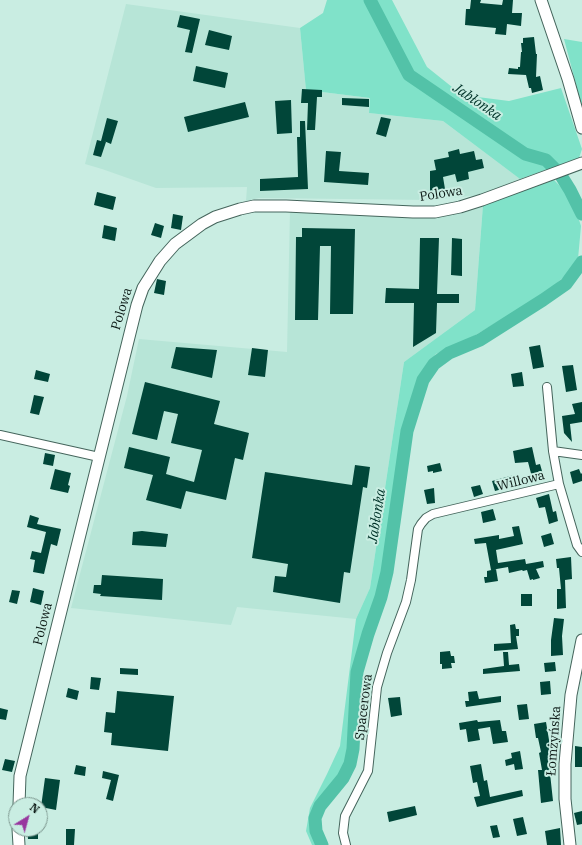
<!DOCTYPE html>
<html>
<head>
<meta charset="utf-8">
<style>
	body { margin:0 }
	#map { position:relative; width:582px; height:845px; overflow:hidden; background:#c9ede2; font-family:"IBM Plex Serif",serif }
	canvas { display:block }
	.north { position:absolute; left:8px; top:797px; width:40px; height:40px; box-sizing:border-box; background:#c9ede2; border:1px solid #7d978f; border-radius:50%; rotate:37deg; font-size:11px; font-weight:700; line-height:16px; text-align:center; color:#0a1713 }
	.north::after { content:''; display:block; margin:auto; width:14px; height:18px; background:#98379f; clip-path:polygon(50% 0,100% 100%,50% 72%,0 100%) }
</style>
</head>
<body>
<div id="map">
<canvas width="582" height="845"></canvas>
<div class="north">N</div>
</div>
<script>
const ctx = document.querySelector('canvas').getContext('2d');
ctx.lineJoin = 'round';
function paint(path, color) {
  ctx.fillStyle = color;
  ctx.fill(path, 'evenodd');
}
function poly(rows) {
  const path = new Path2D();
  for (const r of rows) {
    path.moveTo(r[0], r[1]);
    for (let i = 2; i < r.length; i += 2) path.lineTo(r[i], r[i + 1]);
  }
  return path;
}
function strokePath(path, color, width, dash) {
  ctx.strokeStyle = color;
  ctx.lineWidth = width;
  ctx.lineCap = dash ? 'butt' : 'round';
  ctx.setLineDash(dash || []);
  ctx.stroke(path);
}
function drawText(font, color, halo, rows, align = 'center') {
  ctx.font = font + ' "IBM Plex Serif",serif';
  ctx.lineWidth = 4;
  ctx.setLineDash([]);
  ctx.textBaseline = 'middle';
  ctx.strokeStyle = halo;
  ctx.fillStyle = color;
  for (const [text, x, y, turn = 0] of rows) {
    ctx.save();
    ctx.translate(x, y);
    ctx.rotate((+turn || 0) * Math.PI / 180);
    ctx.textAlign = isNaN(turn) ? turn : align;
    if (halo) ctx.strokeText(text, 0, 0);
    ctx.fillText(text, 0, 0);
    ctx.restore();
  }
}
paint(poly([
	[126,4,300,28,306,90,370,98,369,113,443,121,520,179,480,195,431,200,259,198,246,201,247,187,156,188,102,169,85,164],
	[483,205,475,310,404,362,370,588,356,619,237,607,231,625,71,608,127,396,139,339,287,352,290,210,435,214]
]), '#b7e5d7');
paint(poly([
	[327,0,392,0,427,67,462,95,509,101,561,88,582,149,579,158,520,179,443,121,369,113,370,98,306,90,300,28,323,13],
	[564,39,582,42,582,107],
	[554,180,572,198,581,226,578,259,567,274,547,292,474,336,436,354,422,371,407,411,380,588,375,606,362,636,354,670,347,756,340,775,316,806,313,817,314,829,320,845,312,845,306,831,310,808,327,774,340,746,356,619,370,588,404,362,475,310,483,205]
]), '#80e2c9');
strokePath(poly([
	[579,207,582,205]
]), '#53c2a8', 2);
strokePath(poly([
	[370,0,409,75,525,154,546,160,560,174,570,190,582,214],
	[322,845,316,831,315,818,320,806,343,778,350,764,353,749,357,672,368,634,381,597,387,572,407,431,423,380,434,364,449,353,480,340,543,300,566,284,582,262]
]), '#53c2a8', 13);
paint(poly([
	[471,0,481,0,480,3,502,5,503,0,513,0,512,13,522,13,521,26,507,24,506,35,495,34,496,28,465,25,466,9,470,9],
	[180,15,200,19,192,53,185,52,190,30,177,27],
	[209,30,232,36,229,50,205,45],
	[534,37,536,54,537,54,536,77,540,76,543,90,532,93,531,88,529,88,526,75,508,74,509,68,518,69,518,67,520,67,521,52,522,52,521,43,523,43,523,38],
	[196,66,228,73,225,88,193,81],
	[302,89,322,90,322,97,317,97,315,130,307,130,308,103,301,103],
	[342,98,369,99,369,107,342,105],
	[291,100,292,133,277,134,275,101],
	[245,102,249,117,188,132,184,117],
	[381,117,391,119,386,137,376,134],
	[107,118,118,121,111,144,104,141,106,142,101,157,93,155,97,140,101,141],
	[300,121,305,121,308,189,260,191,260,179,298,177,297,137,300,137],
	[459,149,460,154,474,151,476,160,482,159,484,168,468,172,469,179,457,182,455,174,443,177,445,189,430,191,430,171,436,170,434,160,449,157,448,152],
	[326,151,341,152,339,171,369,173,368,185,324,182],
	[97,192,116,197,113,210,94,205],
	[173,214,183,216,181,230,171,228],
	[155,223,164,226,161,238,151,235],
	[104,225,117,228,115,241,102,238],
	[302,228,355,229,353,314,330,314,331,246,320,246,318,320,295,320,296,237,302,237],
	[420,238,439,238,437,294,459,294,459,303,437,303,436,333,413,347,414,303,385,303,386,288,419,289],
	[452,238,462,239,462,276,451,275],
	[157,279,166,281,164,295,154,293],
	[540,345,544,367,533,369,529,347],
	[176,347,217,350,212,378,171,368],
	[252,348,268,350,265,377,248,375],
	[573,365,577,390,566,392,562,366],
	[36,370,50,374,48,382,34,379],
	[522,372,524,386,513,387,511,374],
	[145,382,220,401,214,424,249,433,243,460,235,458,226,500,186,491,181,509,146,500,153,475,124,468,129,447,170,457,166,474,194,482,202,450,171,443,178,414,164,411,157,440,132,434],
	[34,395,44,397,39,415,30,413],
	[582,402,582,422,570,424,572,442,564,433,562,416,575,414,572,404],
	[532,447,536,465,540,464,544,478,533,481,528,462,515,463,513,451],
	[45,453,55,455,53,466,43,464],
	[440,463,442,471,433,473,433,471,428,472,427,466],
	[355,465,370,467,367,488,363,487,350,573,344,572,340,603,273,592,275,576,286,577,288,564,252,558,265,472,352,485],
	[55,469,71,473,68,485,70,486,68,493,50,489],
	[579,469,581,474,582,473,582,481,573,484,570,472],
	[514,475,517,485,495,491,492,481],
	[480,485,483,494,474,497,471,487],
	[434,488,435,503,427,504,424,490],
	[549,494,553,512,556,511,558,521,549,524,545,507,539,508,536,498],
	[493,509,496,520,483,523,481,512],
	[30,515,39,518,37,524,61,529,57,546,51,544,44,574,33,572,35,560,30,559,32,551,41,553,46,532,27,527],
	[519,526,523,544,496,550,498,563,525,559,526,564,543,561,544,567,536,569,540,578,533,580,533,579,530,580,527,570,523,571,522,570,509,573,508,567,491,570,486,543,475,544,474,539,499,535,499,539,514,536,512,527],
	[142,531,168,534,166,547,132,545,133,532],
	[551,533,554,544,544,547,541,536],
	[571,557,572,579,565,580,566,608,557,609,557,589,561,589,559,568,557,568,556,559],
	[496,569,498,581,485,583,484,577,487,577,487,571],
	[102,575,163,579,162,600,100,596,101,594,93,593,94,585,101,585],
	[33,588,44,591,41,605,30,602],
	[12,590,20,591,17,604,9,602],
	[521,594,532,594,532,606,521,606],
	[554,618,564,619,562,636,563,655,551,656,551,640],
	[515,624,516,629,519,629,519,636,516,636,518,649,494,651,494,644,511,643,510,625],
	[450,651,451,656,454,656,455,663,451,663,452,668,442,669,442,664,440,664,440,652],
	[503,652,508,652,509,665,519,664,520,671,483,674,483,669,504,666],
	[555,662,556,671,545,672,544,663],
	[120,668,138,669,138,675,120,674],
	[91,677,101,678,99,690,90,689],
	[550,681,551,694,541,695,540,682],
	[68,688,79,691,77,700,66,697],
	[117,691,174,696,168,751,111,745,112,733,104,732,106,712,115,713],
	[477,691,479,699,501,696,501,702,466,707,465,701,469,701,468,692],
	[400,697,402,715,391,717,388,698],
	[527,704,529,719,519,720,517,705],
	[0,708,8,710,6,720,0,719],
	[477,720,478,722,500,720,502,731,506,731,508,742,493,744,490,727,478,729,480,740,468,742,466,729,460,730,459,723],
	[546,722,553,764,549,764,553,801,541,803,538,770,542,770,539,753,541,752,538,738,536,738,534,724],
	[575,746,582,747,582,767,575,767],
	[520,751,523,769,515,770,514,764,506,766,505,760,512,758,511,753],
	[5,759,15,761,12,772,2,770],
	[481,764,484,781,487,780,490,797,522,790,523,796,477,807,474,797,480,796,477,782,473,783,470,766],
	[76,765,86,767,85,776,74,774],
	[103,771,119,775,113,801,106,799,111,780,102,778],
	[45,778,60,780,56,810,41,807],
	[415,806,417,815,389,822,387,812],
	[582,811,582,824,577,825,574,813],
	[523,817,527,834,517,836,513,819],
	[497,825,500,837,493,838,490,826],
	[560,828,561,845,547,845,545,831],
	[27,829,38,829,38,839,28,839],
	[66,829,75,829,74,845,66,845]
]), '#014639');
const street = poly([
	[547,387,553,451,559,484,577,545,582,552],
	[0,435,99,457],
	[553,451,582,455],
	[346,845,343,833,345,816,368,771,377,687,387,653,406,602,411,580,418,529,421,524,426,518,433,514,559,484]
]);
const secondary = poly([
	[541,0,568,79,582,128],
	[19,805,20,776,137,305,143,288,160,261,175,244,202,224,215,217,240,209,254,206,286,206,413,212,435,212,460,207,482,200,582,163],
	[18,829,19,845],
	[570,845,565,799,565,764,571,695,582,640]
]);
strokePath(street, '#45655c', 10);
strokePath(secondary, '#45655c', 13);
strokePath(street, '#fff', 8);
strokePath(secondary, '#fff', 11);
drawText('13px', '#0a1713', '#c9ede2', [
	["Polowa",441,194,-9],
	["Polowa",122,309,-73],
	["Willowa",521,481,-14],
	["Polowa",43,624,-76],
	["Spacerowa",364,707,-83],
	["Łomżyńska",554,741,-86]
]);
drawText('italic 14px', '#003329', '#c9ede2', [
	["Jabłonka",477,102,34],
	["Jabłonka",377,516,-81]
]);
</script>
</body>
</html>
